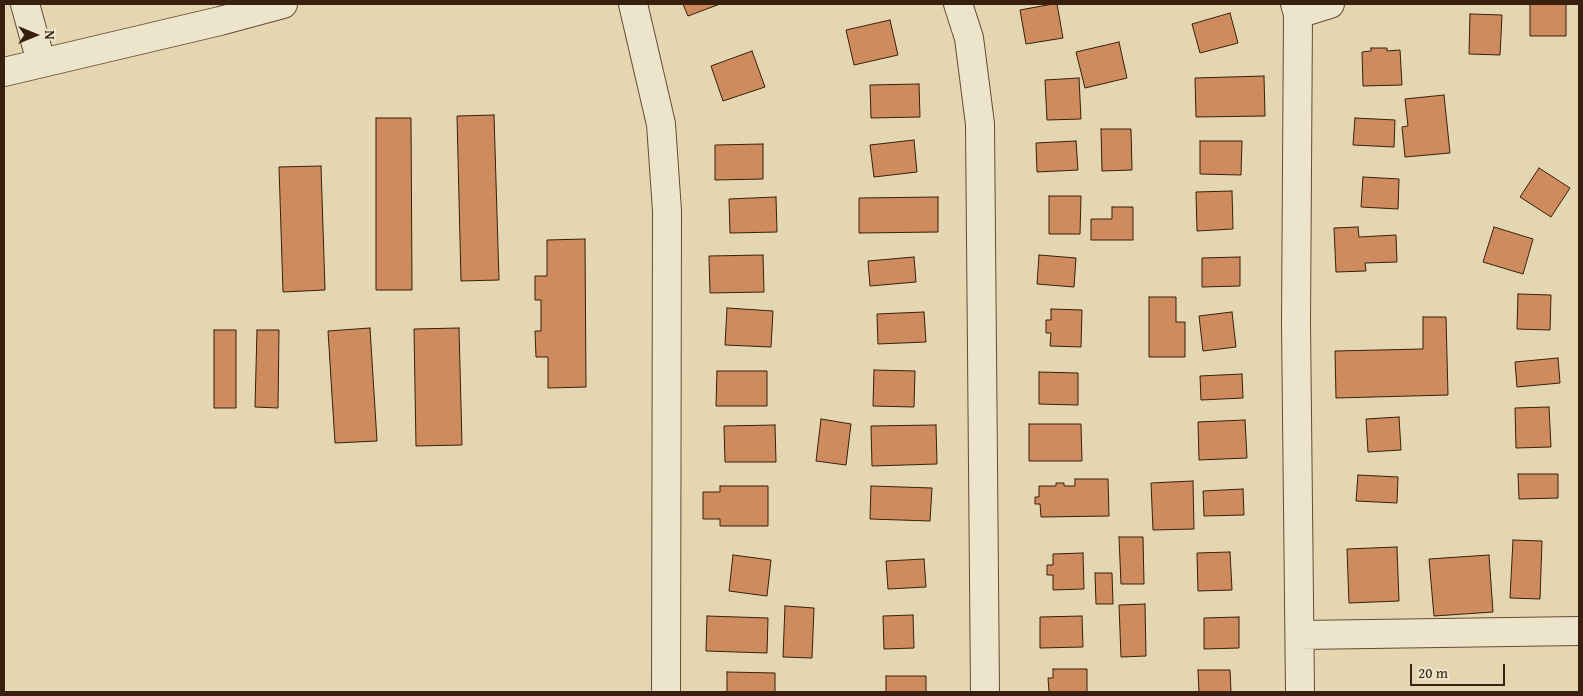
<!DOCTYPE html>
<html>
<head>
<meta charset="utf-8">
<style>
	body { margin:0 }
	#map { position:relative; width:1583px; height:696px; overflow:hidden; background:#e3d6b0; font-family:"Gentium Book Plus",serif }
	canvas { display:block }
	.frame { position:absolute; inset:0; border:5px solid #381f0e; pointer-events:none }
	.north { position:absolute; left:10px; top:10px; width:50px; height:50px; -webkit-text-stroke:4px #ede4cc; paint-order:stroke; rotate:90deg; font-size:14px; font-weight:700; line-height:20px; text-align:center; color:#381f0e }
	.north::after { content:''; display:block; margin:auto; width:18px; height:22px; background:#381f0e; clip-path:polygon(50% 0,100% 100%,50% 72%,0 100%) }
	.scale { position:absolute; left:1410px; top:664px; width:95px; height:22px; box-sizing:border-box; border:2px solid #381f0e; border-top:0; padding-left:6px; font-size:15px; line-height:18px; white-space:nowrap; color:#381f0e; -webkit-text-stroke:4px #ede4cc; paint-order:stroke }
</style>
</head>
<body>
<div id="map">
<canvas width="1583" height="696"></canvas>
<div class="frame"></div>
<div class="north">N</div>
<div class="scale">20 m</div>
</div>
<script>
const ctx = document.querySelector('canvas').getContext('2d');
ctx.lineJoin = 'round';
function paint(path, color) {
  ctx.fillStyle = color;
  ctx.fill(path, 'evenodd');
}
function poly(rows) {
  const path = new Path2D();
  for (const r of rows) {
    path.moveTo(r[0], r[1]);
    for (let i = 2; i < r.length; i += 2) path.lineTo(r[i], r[i + 1]);
  }
  return path;
}
function strokePath(path, color, width, dash) {
  ctx.strokeStyle = color;
  ctx.lineWidth = width;
  ctx.lineCap = dash ? 'butt' : 'round';
  ctx.setLineDash(dash || []);
  ctx.stroke(path);
}
const building = poly([
	[683,4,720,4,688,16,683,4],
	[1053,4,1057,4,1063,38,1026,44,1020,10,1053,4],
	[1530,4,1566,4,1566,36,1530,36,1530,4],
	[1230,13,1238,43,1200,53,1192,24,1230,13],
	[1470,14,1502,15,1500,55,1469,54,1470,14],
	[890,20,898,55,854,65,846,30,890,20],
	[1119,42,1127,78,1085,88,1076,52,1119,42],
	[1371,48,1387,48,1387,51,1400,50,1402,85,1363,86,1362,52,1371,51,1371,48],
	[752,51,765,87,723,101,711,66,752,51],
	[1264,76,1265,116,1196,117,1195,78,1264,76],
	[1079,78,1081,119,1047,120,1045,80,1079,78],
	[919,84,920,117,871,118,870,85,919,84],
	[1444,95,1450,153,1405,157,1402,127,1408,126,1405,99,1444,95],
	[494,115,499,280,461,281,457,116,494,115],
	[376,118,411,118,412,290,376,290,376,118],
	[1355,118,1395,120,1394,147,1353,145,1355,118],
	[1101,129,1131,129,1132,170,1102,171,1101,129],
	[914,140,917,172,874,177,870,145,914,140],
	[1076,141,1078,170,1037,172,1036,143,1076,141],
	[1200,141,1242,141,1241,175,1200,174,1200,141],
	[763,144,763,179,715,180,715,145,763,144],
	[321,166,325,290,283,292,279,167,321,166],
	[1539,168,1570,188,1551,217,1520,197,1539,168],
	[1363,177,1399,179,1398,209,1361,207,1363,177],
	[1232,191,1233,229,1197,231,1196,192,1232,191],
	[1049,196,1081,196,1080,234,1049,234,1049,196],
	[776,197,777,232,730,233,729,199,776,197],
	[938,197,938,232,859,233,859,198,938,197],
	[1112,207,1133,207,1133,240,1091,240,1091,219,1112,219,1112,207],
	[1358,227,1359,237,1396,235,1397,262,1365,263,1366,271,1336,272,1334,228,1358,227],
	[1494,227,1533,239,1523,274,1483,262,1494,227],
	[585,239,586,387,548,388,548,357,536,357,535,331,541,331,541,300,535,300,535,276,547,276,547,240,585,239],
	[763,255,764,292,710,293,709,256,763,255],
	[1039,255,1076,258,1074,287,1037,284,1039,255],
	[914,257,916,282,870,286,868,261,914,257],
	[1240,257,1240,286,1202,287,1202,258,1240,257],
	[1518,294,1551,295,1550,330,1517,329,1518,294],
	[1149,297,1176,297,1176,322,1185,322,1185,357,1149,357,1149,297],
	[727,308,773,311,771,347,725,345,727,308],
	[1051,309,1082,310,1081,347,1050,346,1051,333,1046,333,1046,320,1051,320,1051,309],
	[924,312,926,342,878,344,877,314,924,312],
	[1232,312,1236,347,1203,351,1199,316,1232,312],
	[1423,317,1446,317,1448,395,1336,398,1335,351,1423,349,1423,317],
	[370,328,377,441,335,443,328,331,370,328],
	[459,328,462,445,416,446,414,329,459,328],
	[214,330,236,330,236,408,214,408,214,330],
	[257,330,279,330,278,408,255,407,257,330],
	[1558,358,1560,383,1517,387,1515,362,1558,358],
	[874,370,915,371,914,407,873,406,874,370],
	[717,371,767,371,767,406,716,406,717,371],
	[1039,372,1078,373,1078,405,1039,404,1039,372],
	[1242,374,1243,398,1201,400,1200,376,1242,374],
	[1549,407,1551,447,1516,448,1515,408,1549,407],
	[1399,417,1401,450,1368,452,1366,419,1399,417],
	[821,419,851,424,846,465,816,461,821,419],
	[1245,420,1247,458,1199,460,1198,422,1245,420],
	[1029,424,1081,424,1082,461,1029,461,1029,424],
	[775,425,776,462,725,462,724,426,775,425],
	[936,425,937,464,872,466,871,426,936,425],
	[1518,474,1558,474,1558,498,1519,499,1518,474],
	[1358,475,1398,477,1397,503,1356,501,1358,475],
	[1075,479,1108,479,1109,516,1041,517,1040,504,1035,504,1035,497,1039,497,1039,486,1056,486,1056,483,1064,483,1064,486,1075,486,1075,479],
	[1193,481,1194,529,1153,530,1151,483,1193,481],
	[720,486,768,486,768,526,720,526,720,519,703,519,703,492,720,492,720,486],
	[871,486,932,488,930,521,870,519,871,486],
	[1243,489,1244,515,1204,516,1203,491,1243,489],
	[1119,537,1143,537,1144,584,1121,584,1119,537],
	[1513,540,1542,541,1540,599,1510,598,1513,540],
	[1397,547,1399,601,1349,603,1347,549,1397,547],
	[1230,552,1232,590,1198,591,1197,553,1230,552],
	[1083,553,1084,589,1053,590,1053,575,1047,575,1047,565,1053,565,1053,554,1083,553],
	[733,555,771,560,767,596,729,591,733,555],
	[1489,555,1493,612,1434,616,1429,559,1489,555],
	[924,559,926,587,888,589,886,561,924,559],
	[1095,573,1112,573,1113,604,1096,604,1095,573],
	[1145,604,1146,656,1121,657,1119,605,1145,604],
	[785,606,814,608,812,658,783,657,785,606],
	[913,615,914,648,884,649,883,616,913,615],
	[707,616,768,618,767,653,706,651,707,616],
	[1082,616,1083,647,1040,648,1040,617,1082,616],
	[1239,617,1239,648,1204,649,1204,618,1239,617],
	[1053,669,1087,669,1087,692,1049,692,1048,678,1053,678,1053,669],
	[1198,670,1230,670,1231,692,1199,692,1198,670],
	[727,672,775,673,775,692,727,692,727,672],
	[886,676,926,676,926,692,886,692,886,676]
]);
paint(building, '#ce8b5e');
strokePath(building, '#381f0e', 1);
const street = poly([
	[25,4,41,62],
	[633,4,661,124,667,211,666,692],
	[958,4,969,38,980,124,985,692],
	[1295,4,1298,14,1296,323,1300,692],
	[1298,14,1330,4],
	[4,72,220,21,283,4],
	[1300,635,1579,631]
]);
strokePath(street, '#634d36', 30);
strokePath(street, '#ede4cc', 28);
</script>
</body>
</html>
